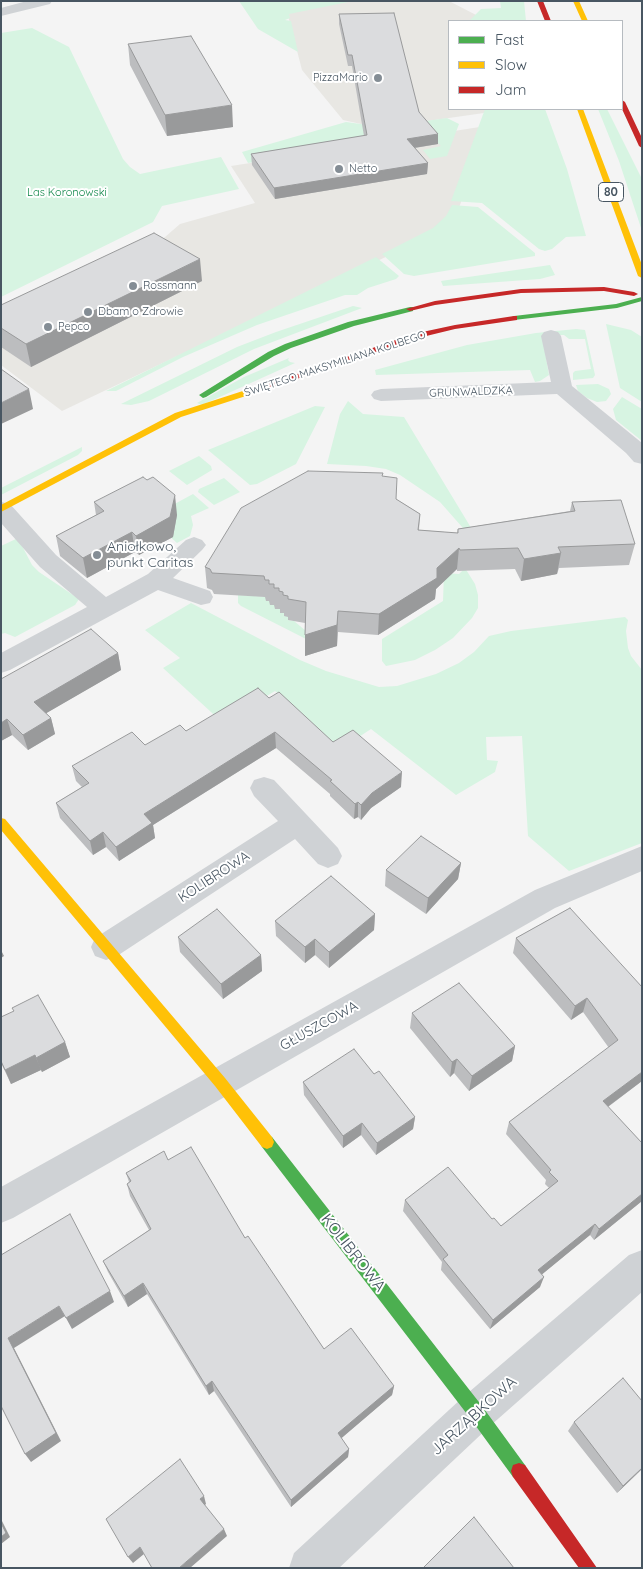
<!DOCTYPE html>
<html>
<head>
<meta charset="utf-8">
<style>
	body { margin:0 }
	#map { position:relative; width:643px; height:1569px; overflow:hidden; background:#f4f4f4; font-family:Quicksand,sans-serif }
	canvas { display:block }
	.frame { position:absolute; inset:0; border:2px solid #485662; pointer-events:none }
	.legend { position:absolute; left:448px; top:20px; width:175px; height:90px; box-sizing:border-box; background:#fff; border:1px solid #b6bbc0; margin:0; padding:6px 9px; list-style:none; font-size:15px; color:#485662 }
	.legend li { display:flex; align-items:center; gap:10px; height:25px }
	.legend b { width:25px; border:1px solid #b6bbc0 }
</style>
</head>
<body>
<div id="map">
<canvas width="643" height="1569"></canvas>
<div class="frame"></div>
<ul class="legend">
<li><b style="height:6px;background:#4caf50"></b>Fast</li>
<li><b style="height:6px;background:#ffc107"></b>Slow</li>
<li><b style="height:6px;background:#c62828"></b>Jam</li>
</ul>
</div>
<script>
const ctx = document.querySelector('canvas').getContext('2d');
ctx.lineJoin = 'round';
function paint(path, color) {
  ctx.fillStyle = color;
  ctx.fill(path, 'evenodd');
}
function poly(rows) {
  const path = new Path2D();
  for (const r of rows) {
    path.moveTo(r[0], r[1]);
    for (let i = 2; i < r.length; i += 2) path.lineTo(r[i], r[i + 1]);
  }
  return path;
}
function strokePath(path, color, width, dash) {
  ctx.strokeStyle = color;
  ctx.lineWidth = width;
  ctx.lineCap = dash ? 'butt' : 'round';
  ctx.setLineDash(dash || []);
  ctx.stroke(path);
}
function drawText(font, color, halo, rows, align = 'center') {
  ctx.font = font + ' Quicksand,sans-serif';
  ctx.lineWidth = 4;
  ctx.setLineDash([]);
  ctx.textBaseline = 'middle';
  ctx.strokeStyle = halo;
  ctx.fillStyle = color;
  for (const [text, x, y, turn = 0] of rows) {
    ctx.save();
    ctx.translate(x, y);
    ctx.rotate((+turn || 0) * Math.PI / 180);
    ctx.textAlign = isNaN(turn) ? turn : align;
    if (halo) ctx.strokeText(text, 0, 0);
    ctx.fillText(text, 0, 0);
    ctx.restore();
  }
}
paint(poly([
	[343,1,449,1,478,16,474,21,449,21,449,109,491,109,491,112,379,128,343,120,302,70,287,12],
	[486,126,459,208,434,234,62,411,1,365,1,322,150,250,180,224,255,203,231,166]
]), '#e8e7e3');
paint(poly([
	[239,1,353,1,289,14,290,18,285,20,291,21,298,52,258,29],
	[500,1,524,1,526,21,469,21,481,9,501,8],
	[32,28,69,47,123,159,130,167,140,174,221,157,239,189,162,206,153,222,1,297,1,33],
	[485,109,545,109,567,169,586,236,566,237,552,249,545,251,539,249,482,203,451,201],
	[598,109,607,109,642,179,642,231,619,161],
	[447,118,459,124,447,156,430,159,423,150,441,146,429,134,248,163,242,152,346,122,383,127],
	[452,205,478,207,535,253,535,256,414,276,404,274,382,254,433,228,446,216],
	[376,257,399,276,396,279,368,288,357,295,345,295,257,325,183,357,116,391,106,391],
	[550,265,555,275,540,279,443,286,441,281],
	[353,306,362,308,254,349,149,401,131,405,121,404,237,347,276,332],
	[606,324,631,330,642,337,642,402,620,388],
	[576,329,585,330,595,375,593,378,573,380,573,373,575,371,591,369,585,339,569,339,564,335,542,335,549,375,540,381,535,382,530,370,376,375,375,370,467,345,536,333],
	[289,358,288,360,290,362,295,363,202,405,197,403,244,377],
	[598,384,609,389,611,394,606,401,597,402,587,398,578,391,576,385],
	[622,397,642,409,642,441,616,420,613,409],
	[348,401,363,414,404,417,473,531,470,536,440,502,400,475,386,469,366,466,327,464,340,414],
	[315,406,325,407,296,464,257,484,250,485,208,450],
	[82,447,82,451,78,455,1,495,1,488],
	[199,456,211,466,212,470,187,485,169,471],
	[224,478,240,492,214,505,198,492,199,489],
	[193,494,209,508,191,516,193,525,190,536,177,543,167,534,169,507],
	[18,538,32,565,39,572,79,599,75,605,15,637,5,633,1,634,1,546],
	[465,568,475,584,478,595,478,608,472,618,453,638,435,650,415,660,386,666,382,661,382,639,443,601,444,573,459,574],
	[238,595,270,597,293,617,288,620,294,621,306,631,306,639,241,606,238,603],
	[191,603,300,660,326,671,379,687,397,686,436,674,459,663,474,652,489,636,511,631,625,617,628,620,626,631,628,648,631,656,642,670,642,843,569,871,528,836,522,736,486,737,487,760,498,761,495,772,456,795,371,729,339,750,275,691,223,723,163,668,180,658,145,630]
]), '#d7f4e2');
paint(poly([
	[27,1,52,1,50,4,1,16,1,8,27,1],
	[551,330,558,332,561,336,572,386,642,443,642,464,634,462,626,453,557,394,381,401,374,399,371,395,374,391,381,389,551,382,541,336,544,332,551,330],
	[1,502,10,504,56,555,106,597,148,574,186,540,194,537,202,540,206,545,202,550,173,578,210,591,213,597,210,603,201,605,158,590,10,670,1,673,1,653,87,607,40,567,1,523,1,502],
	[264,777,274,780,338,848,342,856,338,864,328,868,318,864,295,839,117,956,106,960,95,956,91,947,95,938,278,821,254,796,250,788,254,780,264,777],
	[642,846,642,871,555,908,13,1218,1,1223,1,1187,535,890,642,846],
	[642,1250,642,1292,490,1426,339,1568,289,1568,294,1553,462,1398,629,1255,642,1250]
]), '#cfd2d5');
paint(poly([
	[642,297,642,301,617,308,514,320,510,318,514,316,616,304,642,297],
	[410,307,413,307,413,311,354,326,291,348,274,356,206,397,203,398,199,395,268,352,285,344,348,322,410,307],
	[267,1135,272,1137,482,1406,525,1465,527,1471,525,1477,519,1479,513,1477,470,1418,262,1147,260,1142,262,1137,267,1135]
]), '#4caf50');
paint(poly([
	[573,1,579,1,588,21,582,21,573,1],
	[577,109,583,109,642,265,642,278,638,276,577,109],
	[249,389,252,390,252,394,181,417,1,512,1,505,175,413,249,389],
	[1,818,5,819,225,1078,272,1137,274,1142,272,1147,267,1149,262,1147,215,1086,1,830,1,818]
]), '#ffc107');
paint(poly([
	[537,1,543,1,551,21,545,21,537,1],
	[622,100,625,102,642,138,642,148,639,146,622,109,622,100],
	[604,287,634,292,638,294,634,296,604,291,521,293,435,305,410,311,406,309,435,301,521,289,604,287],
	[514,316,517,316,517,320,455,329,418,338,252,394,249,395,245,392,413,334,455,325,514,316],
	[519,1463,525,1465,597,1568,579,1568,513,1477,511,1471,513,1465,519,1463]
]), '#c62828');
paint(poly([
	[339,14,419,112,438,144,415,148,428,163,427,174,275,199,252,165,251,154,364,136,352,66,348,66,339,24],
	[128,44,233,127,167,136,130,65],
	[202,281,31,367,1,347,1,305],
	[382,476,396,499,420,514,419,530,457,533,458,529,570,511,572,502,635,544,629,565,559,568,557,574,521,581,515,569,457,571,457,569,436,589,435,599,378,635,338,632,337,646,305,656,305,623,288,620,288,617,284,616,284,613,280,613,280,609,275,609,274,605,270,605,269,601,266,601,265,597,214,594,212,590,207,588,205,567],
	[94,502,177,515,173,537,139,555,135,552,87,578,60,556,56,536,96,515],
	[118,653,121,670,46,713,51,718,55,734,28,750,12,735,1,741,1,679],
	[269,698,333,742,401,787,371,808,361,820,358,817,354,819,330,796,330,794,276,748,153,825,155,838,119,861,106,847,93,855,60,818,56,803,82,787,76,781,72,766,145,745,186,731],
	[461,863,458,879,426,914,385,886,386,870],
	[570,908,642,1081,608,1107,642,1143,642,1201,594,1240,590,1235,542,1274,540,1287,490,1329,441,1270,442,1262,403,1211,405,1200,492,1219,501,1226,549,1188,545,1184,546,1180,506,1134,509,1122,609,1048,583,1012,571,1020,513,953,516,938],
	[375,914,374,930,329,968,315,955,305,963,276,936,275,921],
	[178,937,261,955,262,971,223,999,180,952],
	[412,1013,515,1046,512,1061,469,1091,454,1073,450,1077,410,1028],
	[1,1017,65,1042,70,1057,42,1072,41,1070,11,1084,1,1063],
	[374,1074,415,1117,413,1129,376,1155,361,1135,343,1148,304,1095,303,1082],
	[168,1160,245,1238,324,1349,394,1386,392,1395,341,1438,349,1449,348,1457,291,1507,214,1391,209,1395,147,1294,128,1307,108,1272,103,1261,149,1230,130,1196,127,1184,129,1182,126,1173],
	[642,1401,642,1469,617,1493,568,1431,574,1422]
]), '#bcbdbf');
paint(poly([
	[232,105,233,127,167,136,165,115],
	[438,134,438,144,407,149,407,139],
	[428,163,427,174,275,199,274,188],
	[200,259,202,281,31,367,26,344],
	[29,389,33,409,1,424,1,403],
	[175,495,177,515,173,537,139,555,136,536],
	[132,532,135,552,87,578,83,558],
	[459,548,457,569,436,589,435,599,378,635,379,614,437,568],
	[561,553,557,574,521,581,524,559],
	[338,611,337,646,305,656,305,635],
	[118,653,121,670,38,718,34,702],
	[51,718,55,734,28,750,23,735],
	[7,719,12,735,1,741,1,723],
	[275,732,276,748,153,825,155,838,119,861,116,847,144,814],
	[402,772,401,787,371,808,361,820,361,805,372,793],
	[358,802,358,817,354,819,355,804],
	[103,832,106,847,93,855,90,841],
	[461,863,458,879,426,914,428,898],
	[375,914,374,930,329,968,329,952],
	[315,939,315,955,305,963,305,947],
	[1,950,4,956,1,958],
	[261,955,262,971,223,999,221,984],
	[587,998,583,1012,571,1020,575,1006],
	[65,1042,70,1057,42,1072,36,1058],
	[515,1046,512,1061,469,1091,472,1076],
	[35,1055,41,1070,11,1084,5,1070],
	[457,1059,454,1073,450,1077,452,1062],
	[642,1072,642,1081,598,1114,603,1101],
	[415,1117,413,1129,376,1155,377,1143],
	[362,1123,361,1135,343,1148,343,1136],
	[642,1194,642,1201,594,1240,599,1229],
	[595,1224,590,1235,534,1281,538,1270],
	[544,1277,540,1287,490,1329,493,1320],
	[143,1283,147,1294,128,1307,124,1296],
	[110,1291,114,1302,72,1329,66,1318],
	[59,1306,65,1316,14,1348,61,1441,31,1462,25,1454,8,1338],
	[212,1381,214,1391,209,1395,206,1386],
	[394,1386,392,1395,337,1442,338,1433],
	[349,1449,348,1457,291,1507,291,1500],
	[642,1468,642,1469,617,1493,623,1486],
	[204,1496,206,1504,203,1507,200,1499],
	[1,1519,10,1537,1,1544],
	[224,1529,227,1536,190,1568,179,1568],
	[140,1547,144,1554,133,1563,128,1557]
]), '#999a9b');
const building = poly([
	[394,13,419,112,438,134,407,139,428,163,274,188,251,154,367,135,352,55,348,55,339,14,394,13],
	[191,36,232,105,165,115,128,44,191,36],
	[154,233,200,259,26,344,1,328,1,305,154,233],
	[1,369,29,389,1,403,1,369],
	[308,471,383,473,382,476,397,478,396,499,420,514,418,530,458,533,458,529,575,511,572,502,621,500,635,544,558,547,561,553,524,559,518,548,460,550,459,548,437,568,437,578,379,614,338,611,337,625,305,635,306,602,288,599,288,596,283,595,283,592,279,591,279,588,274,588,274,584,269,584,269,580,265,580,264,576,212,573,210,569,205,567,241,508,308,471],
	[143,477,147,480,153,477,175,495,170,517,136,536,132,532,83,558,56,536,104,511,94,502,143,477],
	[91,629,118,653,34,702,51,718,23,735,7,719,1,723,1,679,91,629],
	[258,688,269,698,279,692,333,742,353,730,402,772,372,793,361,805,358,802,355,804,330,781,332,780,275,732,144,814,152,823,116,847,103,832,90,841,56,803,89,783,72,766,132,732,145,745,180,725,186,731,258,688],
	[421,836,461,863,428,898,386,870,421,836],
	[331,876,375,914,329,952,315,939,305,947,275,921,331,876],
	[570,908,642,987,642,1072,603,1101,642,1143,642,1194,599,1229,595,1224,538,1270,544,1277,493,1320,443,1259,448,1255,405,1200,448,1167,492,1219,494,1218,501,1226,558,1181,549,1172,551,1170,509,1122,618,1040,587,998,575,1006,516,938,570,908],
	[217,909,261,955,221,984,178,937,217,909],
	[459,983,515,1046,472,1076,457,1059,452,1062,412,1013,459,983],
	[38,995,65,1042,36,1058,35,1055,5,1070,1,1061,1,1017,14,1011,12,1008,38,995],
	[354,1049,374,1074,379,1071,415,1117,377,1143,362,1123,343,1136,303,1082,354,1049],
	[191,1147,245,1238,248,1236,324,1349,351,1328,394,1386,338,1433,349,1449,291,1500,212,1381,206,1386,143,1283,124,1296,103,1261,151,1229,127,1184,131,1181,126,1173,164,1151,168,1160,191,1147],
	[70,1214,110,1291,66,1318,59,1306,8,1338,56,1433,25,1454,1,1406,1,1255,70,1214],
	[623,1378,642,1401,642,1468,623,1486,574,1422,623,1378],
	[180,1459,204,1496,200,1499,224,1529,179,1568,152,1568,140,1547,128,1557,106,1519,180,1459],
	[474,1517,514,1568,423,1568,474,1517],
	[1,1523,6,1533,1,1537,1,1523]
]);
paint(building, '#dbdcde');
strokePath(building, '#999a9b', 1);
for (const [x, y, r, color] of [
	[378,78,5,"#848d95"],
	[339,169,5,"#848d95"],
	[133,286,5,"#848d95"],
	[88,312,5,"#848d95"],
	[48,327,5,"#848d95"],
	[97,555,5,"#848d95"]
]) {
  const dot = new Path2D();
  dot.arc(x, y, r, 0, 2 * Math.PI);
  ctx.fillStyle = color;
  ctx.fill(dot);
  strokePath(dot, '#fff', 2);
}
drawText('11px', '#485662', '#fff', [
	["PizzaMario",368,78,"right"],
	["Netto",349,169],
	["Rossmann",143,286],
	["Dbam o Zdrowie",98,312],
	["Pepco",58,327]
], 'left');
drawText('11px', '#108749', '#fff', [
	["Las Koronowski",67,193]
]);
drawText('11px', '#485662', '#fff', [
	["ŚWIĘTEGO MAKSYMILIANA KOLBEGO",335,364,-18],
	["GRUNWALDZKA",471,392,-2]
]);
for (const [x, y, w] of [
	[611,192,25]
]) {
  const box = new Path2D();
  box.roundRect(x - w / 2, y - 9.5, w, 19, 4);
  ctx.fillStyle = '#fff';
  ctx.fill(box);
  strokePath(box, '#485662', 1);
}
drawText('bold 12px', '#485662', null, [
	["80",611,192]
]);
drawText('14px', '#485662', '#fff', [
	["Aniołkowo,",107,547],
	["punkt Caritas",107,563]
], 'left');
drawText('14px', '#485662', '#fff', [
	["KOLIBROWA",214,877,-33],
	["GŁUSZCOWA",319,1026,-29]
]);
drawText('16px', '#485662', '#fff', [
	["KOLIBROWA",353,1253,52],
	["JARZĄBKOWA",474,1416,-42]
]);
</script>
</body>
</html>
